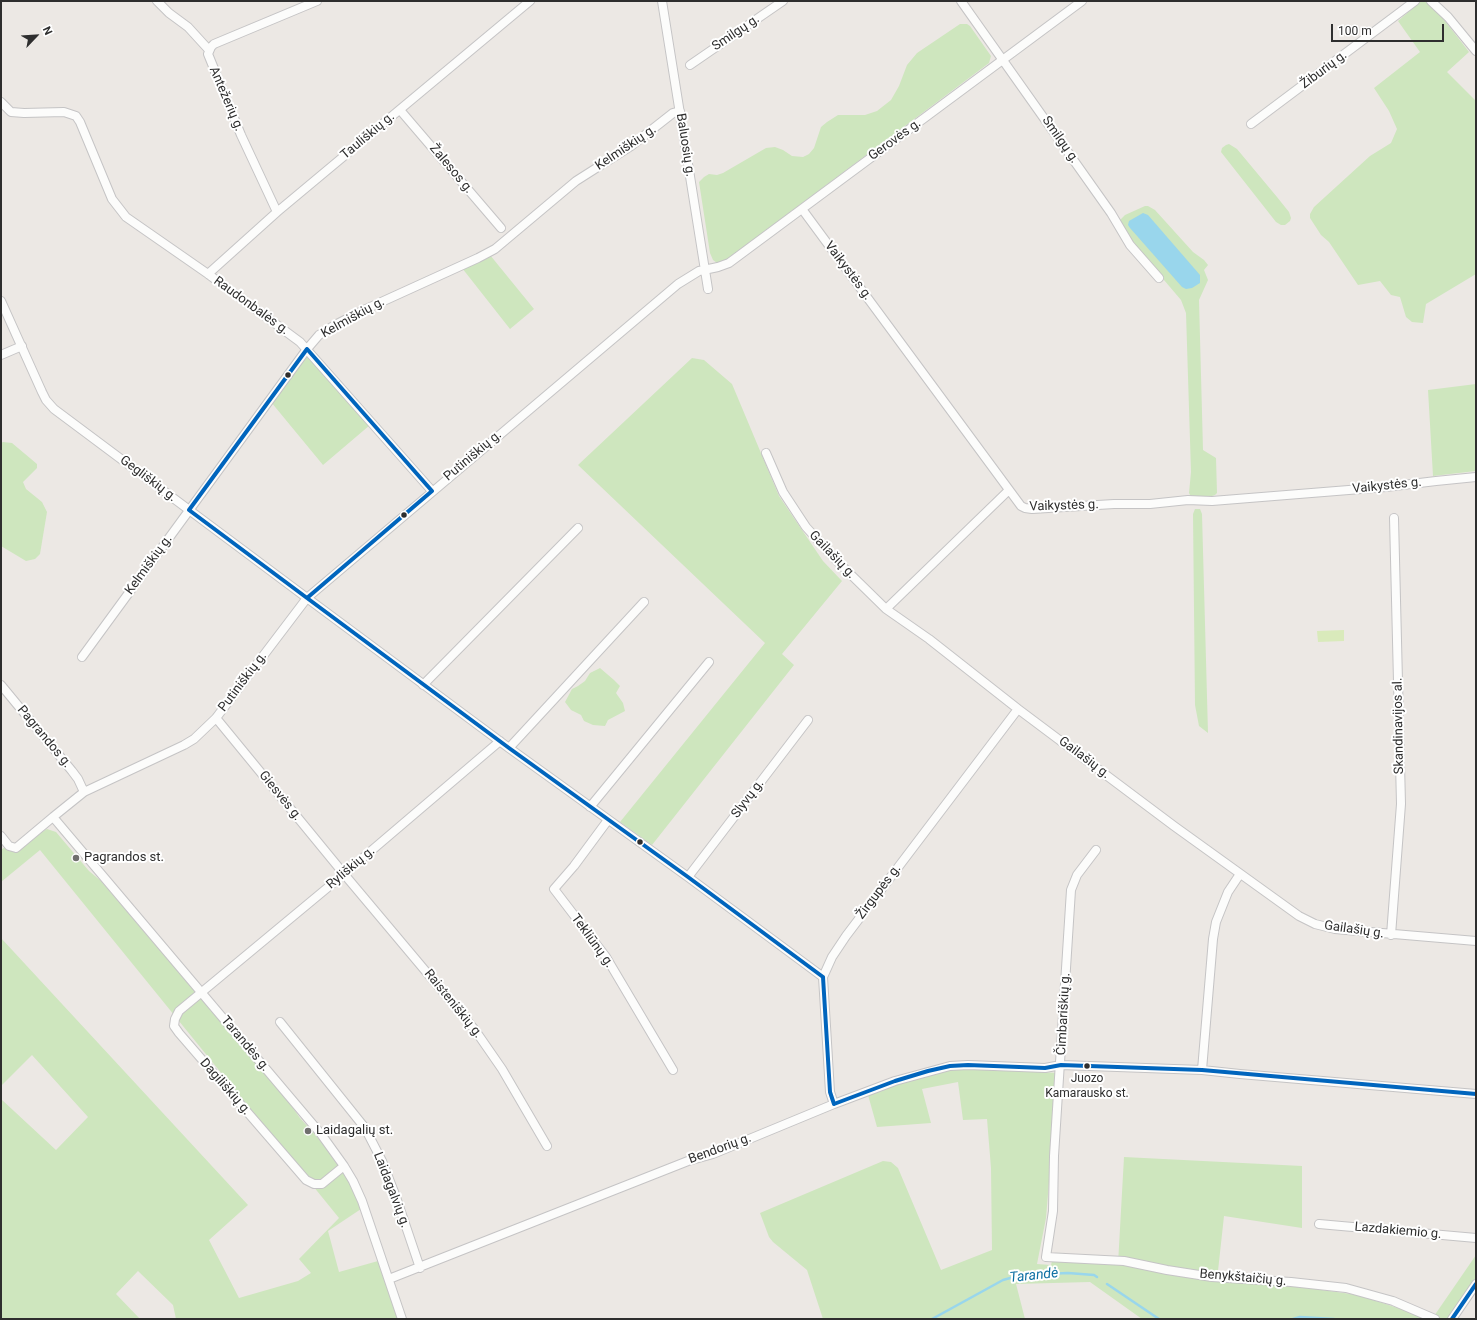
<!DOCTYPE html>
<html>
<head>
<meta charset="utf-8">
<style>
	body { margin:0 }
	#map { position:relative; width:1477px; height:1320px; overflow:hidden; background:#ece8e4; font-family:Roboto,sans-serif }
	canvas { display:block }
	.frame { position:absolute; inset:0; border:2px solid #2e2e2e; pointer-events:none }
	.north { position:absolute; left:16px; top:16px; width:40px; height:40px; -webkit-text-stroke:3px #fff; paint-order:stroke; rotate:65deg; font-size:11px; font-weight:700; line-height:16px; text-align:center; color:#2e2e2e }
	.north::after { content:''; display:block; margin:auto; width:14px; height:18px; background:#2e2e2e; clip-path:polygon(50% 0,100% 100%,50% 72%,0 100%) }
	.scale { position:absolute; left:1331px; top:24px; width:113px; height:18px; box-sizing:border-box; border:2px solid #2e2e2e; border-top:0; padding-left:5px; font-size:12px; line-height:14px; white-space:nowrap; color:#2e2e2e; -webkit-text-stroke:3px #fff; paint-order:stroke }
</style>
</head>
<body>
<div id="map">
<canvas width="1477" height="1320"></canvas>
<div class="frame"></div>
<div class="north">N</div>
<div class="scale">100 m</div>
</div>
<script>
const ctx = document.querySelector('canvas').getContext('2d');
ctx.lineJoin = 'round';
function paint(path, color) {
  ctx.fillStyle = color;
  ctx.fill(path, 'evenodd');
}
function poly(rows) {
  const path = new Path2D();
  for (const r of rows) {
    path.moveTo(r[0], r[1]);
    for (let i = 2; i < r.length; i += 2) path.lineTo(r[i], r[i + 1]);
  }
  return path;
}
function strokePath(path, color, width, dash) {
  ctx.strokeStyle = color;
  ctx.lineWidth = width;
  ctx.lineCap = dash ? 'butt' : 'round';
  ctx.setLineDash(dash || []);
  ctx.stroke(path);
}
function drawText(font, color, halo, rows, align = 'center') {
  ctx.font = font + ' Roboto,sans-serif';
  ctx.lineWidth = 4;
  ctx.setLineDash([]);
  ctx.textBaseline = 'middle';
  ctx.strokeStyle = halo;
  ctx.fillStyle = color;
  for (const [text, x, y, turn = 0] of rows) {
    ctx.save();
    ctx.translate(x, y);
    ctx.rotate((+turn || 0) * Math.PI / 180);
    ctx.textAlign = isNaN(turn) ? turn : align;
    if (halo) ctx.strokeText(text, 0, 0);
    ctx.fillText(text, 0, 0);
    ctx.restore();
  }
}
paint(poly([
	[1421,1,1426,1,1442,17,1469,52,1447,72,1476,101,1476,274,1426,304,1423,323,1412,322,1406,317,1400,297,1391,295,1380,281,1358,285,1329,242,1321,235,1310,218,1310,214,1314,207,1370,156,1391,143,1397,129,1389,111,1374,88,1420,52,1398,21],
	[960,24,967,24,970,26,991,56,989,63,725,261,717,263,713,260,710,253,699,182,704,177,709,174,717,175,723,173,766,148,775,147,783,150,792,156,803,157,809,154,814,148,821,127,827,122,838,115,865,115,877,111,891,100,899,86,907,65,917,53],
	[1229,144,1237,149,1277,197,1289,212,1291,218,1290,221,1285,225,1281,225,1276,222,1221,152,1222,148,1226,145],
	[1145,206,1148,206,1155,210,1193,252,1204,260,1208,265,1204,270,1208,280,1199,300,1203,450,1216,458,1217,493,1215,495,1212,496,1191,497,1189,493,1191,472,1186,313,1181,300,1124,233,1120,225,1120,220,1125,215],
	[490,255,534,309,510,329,462,268],
	[307,357,310,358,370,425,323,465,271,402],
	[692,358,704,360,732,384,779,496,823,561,842,581,782,654,794,665,652,845,620,822,765,643,578,465],
	[1476,384,1476,471,1433,476,1428,390],
	[3,442,12,443,37,464,37,468,23,482,26,489,42,502,47,512,40,554,35,559,26,561,1,546,1,443],
	[1195,509,1200,509,1202,514,1208,733,1199,726,1195,705,1193,514],
	[600,668,614,680,620,686,616,693,623,703,625,711,608,720,605,726,593,725,584,721,581,715,571,710,565,702,572,689,578,686,585,681,590,673],
	[47,829,56,832,89,871,101,881,288,1101,300,1118,333,1155,348,1180,361,1209,328,1231,339,1272,378,1261,398,1319,176,1319,173,1305,138,1271,116,1294,140,1319,1,1319,1,1099,56,1150,88,1117,32,1055,1,1086,1,938,248,1205,209,1240,239,1298,298,1281,311,1273,299,1259,339,1218,40,850,1,882,1,850,10,843,19,851,42,832],
	[963,1068,1058,1073,1046,1218,1037,1264,1051,1265,1052,1261,1118,1264,1124,1157,1302,1166,1302,1228,1224,1216,1217,1280,1308,1288,1358,1295,1410,1312,1425,1319,1142,1319,1090,1282,1016,1284,1025,1319,823,1319,807,1270,773,1242,769,1237,760,1213,883,1161,891,1162,898,1168,941,1270,992,1250,991,1168,987,1119,963,1120,958,1082,922,1089,931,1123,877,1127,868,1095,915,1079,946,1071],
	[1476,1255,1476,1278,1447,1319,1432,1319]
]), '#cee6be');
paint(poly([
	[1344,630,1344,641,1318,642,1317,631]
]), '#d9eabb');
paint(poly([
	[1143,213,1148,215,1200,275,1200,283,1192,288,1186,289,1182,287,1130,228,1128,225,1129,221]
]), '#99d6ec');
strokePath(poly([
	[1107,1284,1159,1319],
	[932,1319,1003,1280,1021,1275,1068,1273,1094,1275,1097,1277],
	[1293,1319,1300,1317,1334,1319]
]), '#99d6ec', 2.5);
const minor = poly([
	[157,1,169,13,188,27,209,50],
	[662,1,708,289],
	[961,1,1111,213,1130,245,1159,278],
	[1431,1,1448,17,1476,51],
	[690,65,783,1],
	[1,102,11,112,24,113,64,112,76,116,80,122,112,199,126,217,208,274,300,342,432,491],
	[400,110,501,228],
	[1251,124,1415,1],
	[802,209,1021,506,1025,508,1032,509,1114,504,1150,504,1188,500,1212,501,1386,487,1436,481,1476,477],
	[277,212,241,135,208,54,211,47,214,44,317,1],
	[208,274,277,212,530,1],
	[1,301,42,392,46,400,54,409,307,598,509,748,688,877,823,977],
	[1,355,22,346],
	[766,453,783,492,806,527,838,562,886,609,929,639,1018,709,1174,826,1299,916,1315,924,1335,929,1476,941],
	[886,609,1009,490],
	[82,657,307,349,319,335,335,325,366,309,478,258,495,249,576,181,631,146,673,113,680,111],
	[1,685,72,771,78,779,84,792],
	[423,685,578,528],
	[216,718,344,874,475,1030,502,1069,547,1146],
	[509,748,644,602],
	[590,807,709,662],
	[608,820,574,866,554,889,606,957,673,1070],
	[1,836,9,846,16,848,53,817],
	[1096,850,1077,875,1071,890,1054,1156,1053,1211,1046,1257,1124,1261,1167,1270,1212,1277,1291,1282,1346,1288,1393,1301,1435,1319],
	[688,877,808,720],
	[1391,935,1401,804,1394,518],
	[280,1022,365,1128,382,1161,396,1197,420,1268],
	[1202,1070,1213,939,1216,922,1228,892,1240,874],
	[834,1104,830,1092,823,977,832,957,846,936,1018,709],
	[344,1166,322,1184,314,1184,306,1180,179,1033,174,1026,175,1019,179,1011,344,874,500,741],
	[1319,1224,1476,1238],
	[389,1279,688,1161,713,1154,834,1104,895,1081,950,1066,968,1065,1045,1068,1061,1065,1202,1070,1240,1074,1476,1094],
	[402,1319,362,1201,353,1181,344,1166,321,1134,53,817,84,792,184,745,194,739,216,718,307,598,678,284,699,271,718,267,729,263,1082,1],
	[1452,1319,1476,1284]
]);
strokePath(minor, '#c5c4c5', 10);
strokePath(minor, '#fcfcfb', 8);
strokePath(poly([
	[307,349,432,491,307,598,189,510,307,349],
	[307,598,509,748,688,877,823,977],
	[823,977,830,1092,834,1104],
	[834,1104,895,1081,928,1071,950,1066,968,1065,1045,1068,1061,1065,1202,1070,1476,1094],
	[1452,1319,1476,1284]
]), '#0065bd', 4);
for (const [x, y, r, color] of [
	[288,375,3.5,"#2e2e2e"],
	[404,515,3.5,"#2e2e2e"],
	[640,842,3.5,"#2e2e2e"],
	[76,858,4,"#706f6e"],
	[1087,1066,3.5,"#2e2e2e"],
	[308,1131,4,"#706f6e"]
]) {
  const dot = new Path2D();
  dot.arc(x, y, r, 0, 2 * Math.PI);
  ctx.fillStyle = color;
  ctx.fill(dot);
  strokePath(dot, '#fff', 1.5);
}
drawText('12px', '#2e2e2e', '#fff', [
	["Juozo",1087,1079],
	["Kamarausko st.",1087,1094]
]);
drawText('13px', '#2e2e2e', '#fff', [
	["Smilgų g.",736,33,-34],
	["Žiburių g.",1324,70,-37],
	["Antežerių g.",226,99,67],
	["Tauliškių g.",368,136,-40],
	["Gerovės g.",895,140,-36],
	["Smilgų g.",1060,140,55],
	["Baluosių g.",685,145,81],
	["Kelmiškių g.",626,148,-34],
	["Žalesos g.",451,169,50],
	["Vaikystės g.",848,271,53],
	["Raudonbalės g.",251,306,36],
	["Kelmiškių g.",353,318,-29],
	["Putiniškių g.",473,456,-40],
	["Gegliškių g.",148,479,37],
	["Vaikystės g.",1387,486,-6],
	["Vaikystės g.",1064,506,-2],
	["Gailašių g.",832,555,46],
	["Kelmiškių g.",149,565,-54],
	["Putiniškių g.",243,682,-53],
	["Skandinavijos al.",1399,726,-91],
	["Pagrandos g.",44,737,50],
	["Gailašių g.",1084,758,37],
	["Giesvės g.",280,796,51],
	["Slyvų g.",748,799,-53],
	["Ryliškių g.",351,868,-40],
	["Žirgupės g.",879,892,-53],
	["Gailašių g.",1354,930,8],
	["Tekliūnų g.",592,941,54],
	["Raisteniškių g.",453,1004,51],
	["Čimbariškių g.",1064,1014,-87],
	["Tarandės g.",245,1044,50],
	["Dagiliškių g.",225,1087,49],
	["Bendorių g.",720,1149,-20],
	["Laidagalvių g.",391,1190,69],
	["Lazdakiemio g.",1398,1231,5],
	["Benykštaičių g.",1243,1278,5]
]);
drawText('13px', '#2e2e2e', '#fff', [
	["Pagrandos st.",84,858],
	["Laidagalių st.",316,1131]
], 'left');
drawText('italic 14px', '#0d6fa3', '#fff', [
	["Tarandė",1034,1276,-6]
]);
</script>
</body>
</html>
